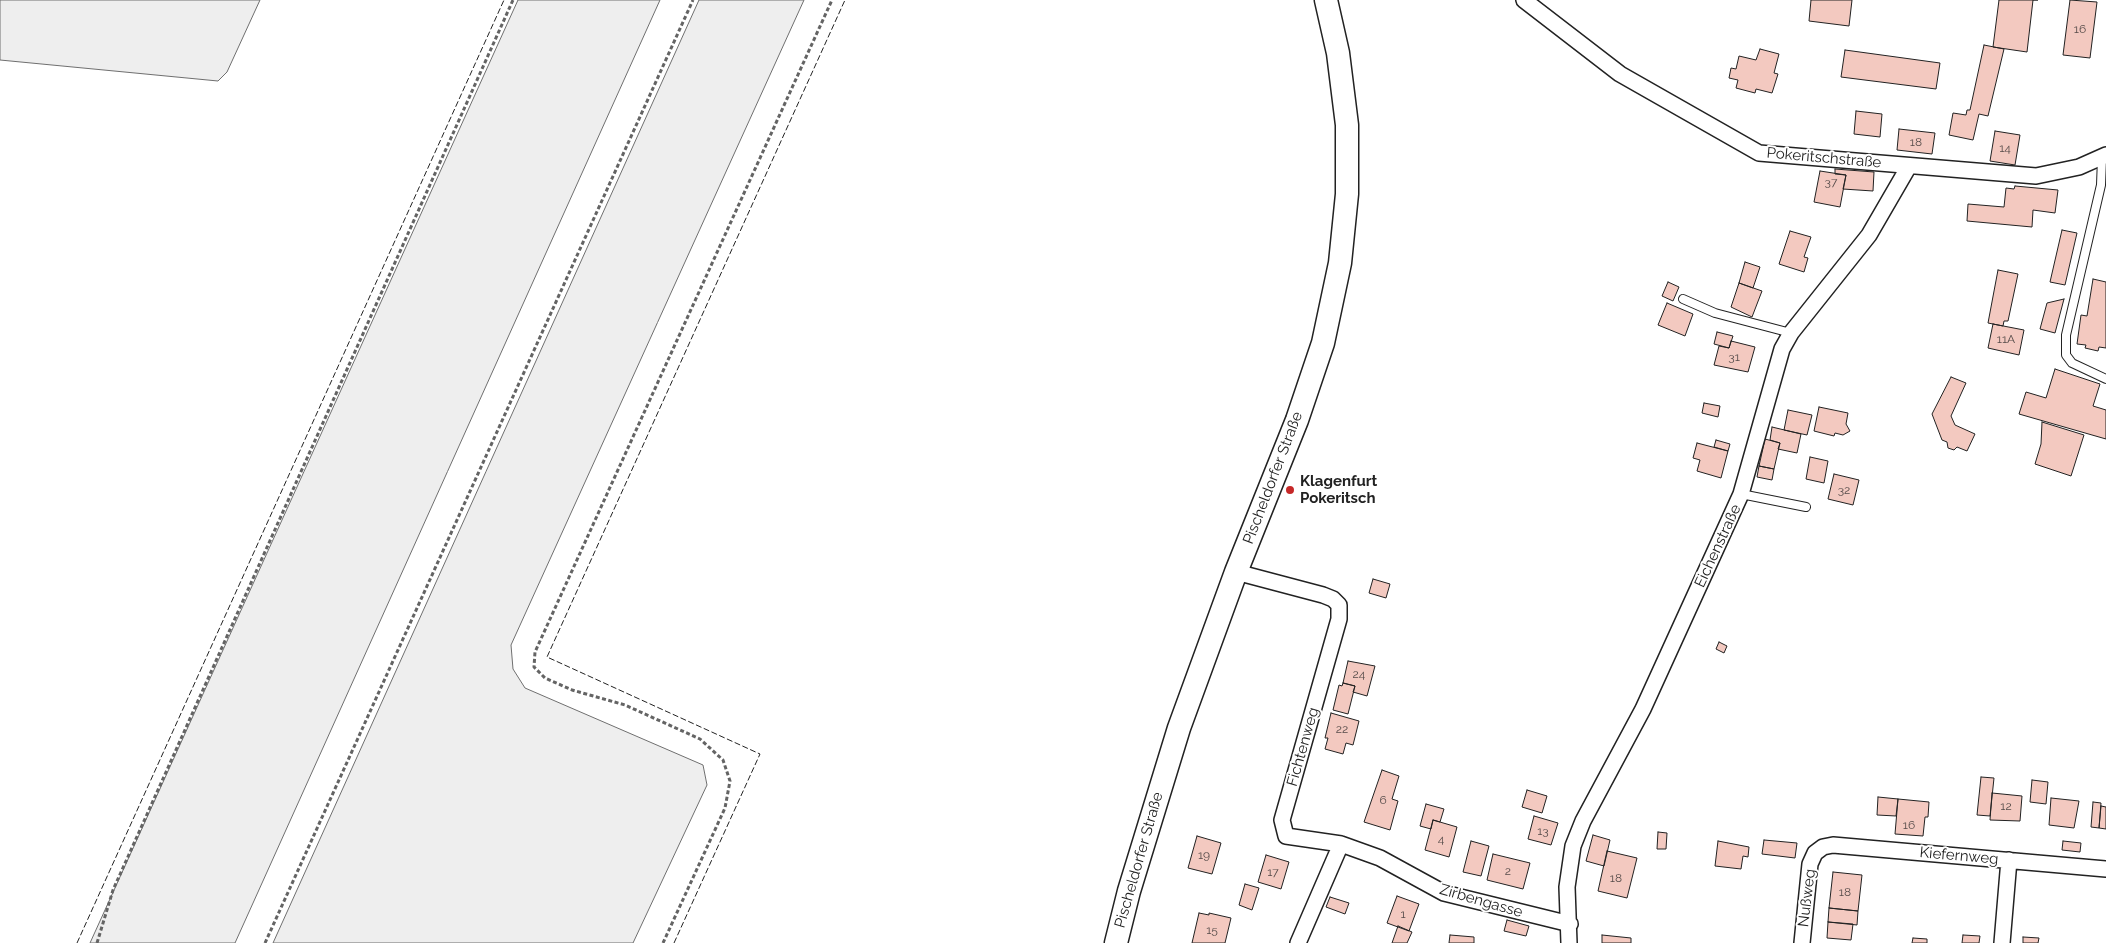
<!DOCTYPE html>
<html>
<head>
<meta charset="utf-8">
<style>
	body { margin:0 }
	canvas { display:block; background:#fff }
</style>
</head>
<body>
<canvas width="2106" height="943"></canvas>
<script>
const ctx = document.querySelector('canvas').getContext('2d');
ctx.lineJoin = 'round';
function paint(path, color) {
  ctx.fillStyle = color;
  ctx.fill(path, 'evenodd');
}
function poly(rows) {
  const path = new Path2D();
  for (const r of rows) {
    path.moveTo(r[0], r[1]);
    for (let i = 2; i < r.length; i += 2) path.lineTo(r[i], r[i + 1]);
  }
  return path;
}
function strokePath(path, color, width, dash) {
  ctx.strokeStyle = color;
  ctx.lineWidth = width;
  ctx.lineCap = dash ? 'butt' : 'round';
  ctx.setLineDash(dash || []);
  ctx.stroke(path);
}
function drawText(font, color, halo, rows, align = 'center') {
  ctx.font = font + ' Raleway,sans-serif';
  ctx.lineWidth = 4;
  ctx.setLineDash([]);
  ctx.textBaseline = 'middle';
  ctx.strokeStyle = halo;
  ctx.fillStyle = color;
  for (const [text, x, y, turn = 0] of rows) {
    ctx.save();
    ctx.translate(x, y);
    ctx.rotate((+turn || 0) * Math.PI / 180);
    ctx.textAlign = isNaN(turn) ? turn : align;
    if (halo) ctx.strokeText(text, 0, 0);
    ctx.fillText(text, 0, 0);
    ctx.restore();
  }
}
const green = poly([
	[0,0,260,0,227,72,218,81,0,60,0,0],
	[518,0,660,0,235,943,90,943,518,0],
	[699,0,804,0,511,645,513,669,525,688,703,765,707,785,633,943,273,943,699,0]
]);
paint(green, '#eee');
strokePath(green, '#6f6f6f', 1);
const building = poly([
	[1811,0,1852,0,1849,26,1809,21,1811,0],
	[1999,0,2038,0,2033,0,2027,52,1993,47,1999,0],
	[2070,0,2097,2,2090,58,2063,55,2070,0],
	[1984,45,2004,49,1988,116,1979,114,1973,140,1949,135,1953,113,1966,115,1967,110,1970,110,1984,45],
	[1760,49,1779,54,1774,73,1778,74,1772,93,1756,89,1755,93,1736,88,1738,80,1729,78,1731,68,1736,69,1739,56,1756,60,1760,49],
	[1845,50,1940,63,1936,89,1841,77,1845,50],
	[1856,111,1882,114,1880,137,1854,134,1856,111],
	[1899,129,1935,133,1932,154,1897,150,1899,129],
	[1995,131,2020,135,2015,165,1990,161,1995,131],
	[1835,169,1874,172,1873,191,1843,189,1846,175,1835,174,1835,169],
	[1820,171,1846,175,1840,207,1814,202,1820,171],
	[2015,186,2058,190,2055,213,2033,210,2032,227,1967,221,1968,204,2004,207,2006,188,2014,189,2015,186],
	[2062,230,2077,233,2065,285,2050,282,2062,230],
	[1790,231,1811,237,1804,257,1808,258,1804,272,1779,264,1790,231],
	[1745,262,1760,267,1753,288,1739,283,1745,262],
	[1998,270,2018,274,2008,321,2004,321,2003,326,1988,323,1998,270],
	[2093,279,2106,282,2106,348,2099,347,2098,351,2085,348,2086,345,2077,344,2081,315,2087,316,2093,279],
	[1668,282,1679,287,1673,301,1662,296,1668,282],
	[1739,283,1762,291,1752,317,1731,307,1739,283],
	[2064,299,2055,333,2040,329,2047,303,2064,299],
	[1667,303,1693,314,1685,336,1658,325,1667,303],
	[1993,324,2024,330,2019,355,1988,348,1993,324],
	[1717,332,1733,336,1729,348,1714,344,1717,332],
	[1731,341,1755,347,1748,372,1714,365,1719,346,1729,348,1731,341],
	[2055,369,2100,384,2093,406,2106,410,2106,439,2019,414,2026,392,2046,398,2055,369],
	[1951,377,1966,383,1951,416,1955,425,1975,434,1967,451,1957,447,1954,450,1948,448,1947,442,1942,440,1932,414,1951,377],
	[1704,403,1720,406,1718,417,1702,413,1704,403],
	[1819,407,1848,413,1846,424,1850,431,1843,435,1835,433,1834,436,1814,431,1819,407],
	[1788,410,1812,415,1807,435,1784,430,1788,410],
	[2042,422,2084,435,2071,476,2035,464,2041,444,2042,422],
	[1772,427,1801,434,1797,453,1778,449,1780,443,1770,440,1772,427],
	[1765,439,1780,443,1774,469,1759,466,1765,439],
	[1716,440,1730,444,1728,451,1714,447,1716,440],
	[1697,443,1728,451,1721,478,1697,471,1700,460,1693,458,1697,443],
	[1810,457,1828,461,1824,483,1806,479,1810,457],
	[1759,466,1774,469,1772,480,1757,477,1759,466],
	[1834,474,1859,480,1853,505,1828,499,1834,474],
	[1373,579,1390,584,1386,598,1369,593,1373,579],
	[1719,642,1727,646,1724,653,1716,649,1719,642],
	[1348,661,1375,666,1367,696,1353,692,1355,686,1343,683,1348,661],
	[1343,683,1355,686,1348,714,1333,710,1339,685,1342,686,1343,683],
	[1331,713,1359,721,1353,745,1346,743,1343,754,1325,749,1328,738,1325,738,1331,713],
	[1382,770,1399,776,1392,799,1398,801,1390,830,1364,822,1382,770],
	[1981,777,1994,778,1990,816,1977,815,1981,777],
	[2032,780,2048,782,2046,804,2030,802,2032,780],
	[1527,790,1547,796,1542,813,1522,807,1527,790],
	[1992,793,2022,796,2020,821,1990,820,1992,793],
	[1878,797,1898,799,1896,816,1877,815,1878,797],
	[2051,798,2079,801,2074,828,2049,825,2051,798],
	[1898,799,1929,802,1928,817,1925,817,1923,836,1895,834,1898,799],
	[2093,802,2101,803,2099,828,2091,827,2093,802],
	[1426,804,1444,809,1440,822,1433,820,1431,829,1420,826,1426,804],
	[2101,806,2106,807,2106,829,2099,828,2101,806],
	[1534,816,1558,823,1551,845,1528,839,1534,816],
	[1433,820,1457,827,1449,857,1425,850,1433,820],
	[1658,832,1667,833,1666,849,1657,849,1658,832],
	[1593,835,1610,840,1604,866,1586,861,1593,835],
	[1197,836,1221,843,1212,874,1188,868,1197,836],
	[1764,840,1797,843,1795,858,1762,854,1764,840],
	[1471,841,1489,846,1481,876,1463,872,1471,841],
	[1718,841,1749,847,1748,857,1743,856,1741,869,1715,866,1718,841],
	[2063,841,2081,843,2080,852,2062,850,2063,841],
	[1607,851,1637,858,1627,898,1598,891,1607,851],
	[1493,854,1530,863,1523,889,1487,880,1493,854],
	[1266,855,1289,862,1281,889,1258,882,1266,855],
	[1833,872,1862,875,1858,911,1829,908,1833,872],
	[1245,884,1259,888,1252,910,1239,905,1245,884],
	[1397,896,1419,904,1409,931,1387,923,1397,896],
	[1330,897,1349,903,1345,914,1326,907,1330,897],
	[1829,908,1858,911,1857,925,1828,922,1829,908],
	[1199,913,1209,915,1209,913,1231,918,1225,943,1192,943,1199,913],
	[1507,920,1529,926,1526,936,1504,931,1507,920],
	[1828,922,1853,924,1851,940,1827,938,1828,922],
	[1398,926,1412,932,1407,943,1392,943,1398,926],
	[1450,935,1474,937,1474,943,1449,943,1450,935],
	[1602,935,1631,938,1631,943,1602,943,1602,935],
	[1963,935,1980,936,1979,943,1962,943,1963,935],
	[2023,937,2039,938,2038,943,2023,943,2023,937],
	[1913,938,1927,939,1927,943,1912,943,1913,938]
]);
paint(building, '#f3c9c0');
strokePath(building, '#222', 1);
const service = poly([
	[2102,158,2101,185,2066,335,2066,355,2072,363,2106,379],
	[1683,299,1715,313,1791,333],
	[1741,494,1806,507]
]);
const minor = poly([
	[1524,0,1620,74,1759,153,2036,176,2079,167,2106,155],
	[1236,572,1323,595,1333,599,1339,605,1339,619,1282,820,1286,836,1341,844,1298,943],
	[1341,844,1380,858,1444,893,1570,924],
	[1569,943,1567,887,1573,846,1583,821,1643,709,1741,494,1782,349,1791,333,1869,235,1909,166],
	[1802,943,1810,864,1815,853,1823,847,1833,845,2106,869],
	[2002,943,2009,860]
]);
const secondary = poly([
	[1116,943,1129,891,1179,728,1236,572,1297,420,1323,343,1340,263,1347,194,1347,125,1338,53,1326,0]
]);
strokePath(service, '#222', 10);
strokePath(minor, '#222', 18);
strokePath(secondary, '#222', 25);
strokePath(poly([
	[97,943,113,890,513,0],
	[265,943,693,0],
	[663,943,725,808,730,781,723,760,700,739,625,705,572,690,545,678,534,667,535,652,832,0]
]), '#646464', 3, [4, 2.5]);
strokePath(service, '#fff', 8);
strokePath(minor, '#fff', 15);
strokePath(secondary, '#fff', 22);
strokePath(poly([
	[77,943,504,0],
	[674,943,760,754,547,657,845,0]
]), '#222', 1, [6, 2.5]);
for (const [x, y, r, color] of [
	[1290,490,5,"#c62828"]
]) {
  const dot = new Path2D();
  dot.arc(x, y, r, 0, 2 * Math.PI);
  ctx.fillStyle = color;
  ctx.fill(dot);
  strokePath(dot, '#fff', 2);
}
drawText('12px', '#564c4a', null, [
	["16",2080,29],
	["18",1916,142],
	["14",2005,148],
	["37",1831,182],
	["11A",2006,339],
	["31",1734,357],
	["32",1844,490],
	["24",1359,674],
	["22",1342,729],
	["6",1383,800],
	["12",2006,806],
	["16",1909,825],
	["13",1543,831],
	["4",1441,839],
	["19",1204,855],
	["2",1508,871],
	["17",1273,872],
	["18",1616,878],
	["18",1845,892],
	["1",1403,914],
	["15",1212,930]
]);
drawText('15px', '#222', '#fff', [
	["Pokeritschstraße",1824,158,5],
	["Pischeldorfer Straße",1273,478,-69],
	["Eichenstraße",1718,546,-65],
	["Fichtenweg",1303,747,-74],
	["Kiefernweg",1959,856,5],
	["Pischeldorfer Straße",1139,860,-74],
	["Nußweg",1807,898,-83],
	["Zirbengasse",1481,901,16]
]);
drawText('bold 15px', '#222', '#fff', [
	["Klagenfurt",1300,481],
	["Pokeritsch",1300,498]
], 'left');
</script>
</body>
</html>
